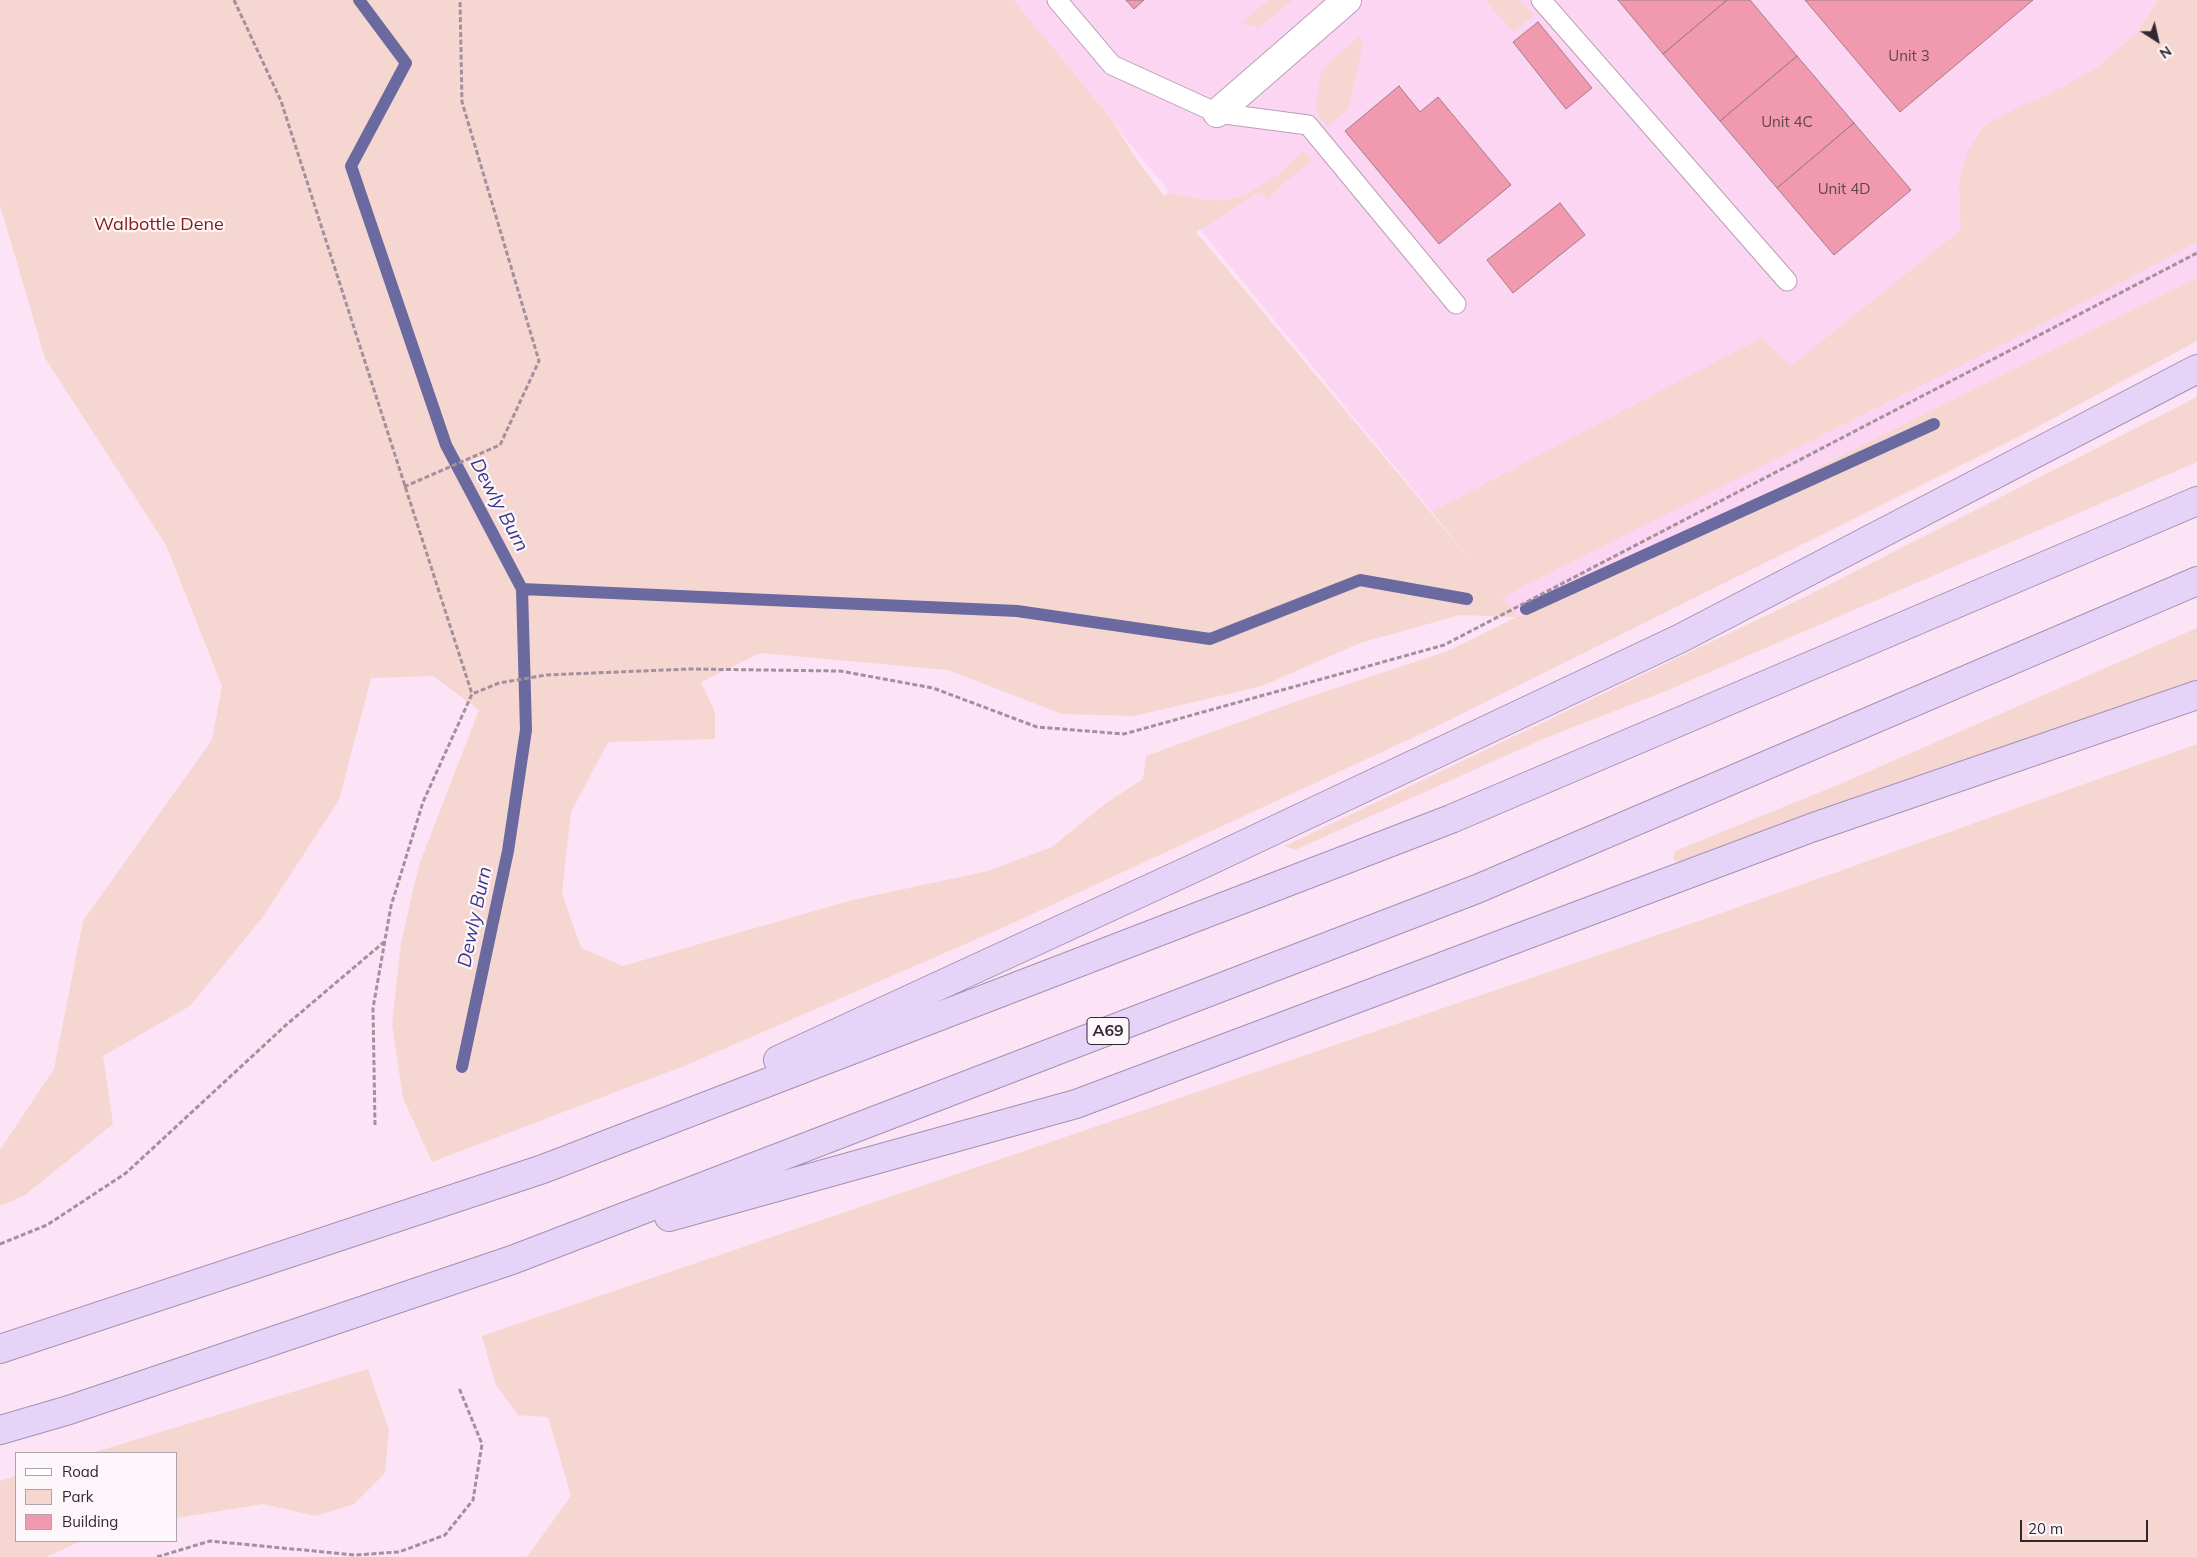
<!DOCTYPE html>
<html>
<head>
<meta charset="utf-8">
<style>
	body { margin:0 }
	#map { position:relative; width:2197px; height:1557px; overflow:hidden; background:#fce3f5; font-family:Mulish,sans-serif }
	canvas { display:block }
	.legend { position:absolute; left:15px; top:1452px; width:162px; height:90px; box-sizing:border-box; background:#fdf7fc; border:1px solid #aca4aa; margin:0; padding:6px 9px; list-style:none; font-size:15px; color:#32272f }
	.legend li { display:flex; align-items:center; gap:10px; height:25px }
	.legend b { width:25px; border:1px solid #aca4aa }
	.north { position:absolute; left:2132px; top:15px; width:50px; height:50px; -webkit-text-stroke:4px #fdf7fc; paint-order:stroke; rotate:145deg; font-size:14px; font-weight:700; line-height:20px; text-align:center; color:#32272f }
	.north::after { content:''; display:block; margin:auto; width:18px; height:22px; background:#32272f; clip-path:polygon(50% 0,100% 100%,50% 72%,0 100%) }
	.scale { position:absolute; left:2020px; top:1520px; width:128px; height:22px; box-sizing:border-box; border:2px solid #32272f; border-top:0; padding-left:6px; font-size:15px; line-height:18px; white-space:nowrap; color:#32272f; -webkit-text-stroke:4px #fdf7fc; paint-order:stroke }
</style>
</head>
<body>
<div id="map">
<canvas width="2197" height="1557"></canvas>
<ul class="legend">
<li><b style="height:6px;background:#fff"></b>Road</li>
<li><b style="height:14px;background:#f6d6d0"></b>Park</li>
<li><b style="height:14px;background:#f199af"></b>Building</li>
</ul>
<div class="north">N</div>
<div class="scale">20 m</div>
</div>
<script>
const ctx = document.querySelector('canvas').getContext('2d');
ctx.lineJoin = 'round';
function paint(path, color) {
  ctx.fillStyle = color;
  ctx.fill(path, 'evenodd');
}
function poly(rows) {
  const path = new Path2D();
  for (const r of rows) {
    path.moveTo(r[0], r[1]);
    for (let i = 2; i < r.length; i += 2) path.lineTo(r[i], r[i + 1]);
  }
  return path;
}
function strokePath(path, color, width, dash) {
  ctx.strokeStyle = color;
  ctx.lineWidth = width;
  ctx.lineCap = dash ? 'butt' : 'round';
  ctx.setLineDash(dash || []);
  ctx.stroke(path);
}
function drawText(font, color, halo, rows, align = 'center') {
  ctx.font = font + ' Mulish,sans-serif';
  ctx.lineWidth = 4.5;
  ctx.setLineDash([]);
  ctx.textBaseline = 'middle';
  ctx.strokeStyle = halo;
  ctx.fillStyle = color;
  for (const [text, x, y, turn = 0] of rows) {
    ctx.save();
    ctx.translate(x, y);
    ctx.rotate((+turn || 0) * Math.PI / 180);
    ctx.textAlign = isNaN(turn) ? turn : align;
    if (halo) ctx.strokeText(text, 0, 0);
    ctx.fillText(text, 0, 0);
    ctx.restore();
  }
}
paint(poly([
	[1012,0,2197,0,2197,278,1518,617]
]), '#fbd5f1');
paint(poly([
	[0,0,1013,0,1107,114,1142,167,1164,196,1167,193,1206,200,1222,201,1244,196,1281,173,1302,151,1309,156,1310,162,1283,184,1268,199,1259,192,1196,232,1472,562,1432,512,1761,338,1791,366,1961,230,1959,184,1966,155,1984,126,2019,107,2048,95,2096,68,2137,33,2157,2,2156,0,2197,0,2197,242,2011,340,1502,597,1518,617,2197,278,2197,341,2022,435,1425,732,1002,928,689,1064,432,1162,403,1098,392,1024,401,943,419,865,479,710,433,676,371,678,339,800,262,918,190,1006,103,1056,113,1124,25,1195,0,1206,0,1150,54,1069,83,921,212,740,222,686,166,545,45,358,0,205],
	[1460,615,1517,617,1448,651,1306,698,1146,756,1143,779,1105,804,1052,847,988,871,853,900,623,966,581,948,562,893,571,812,608,742,715,739,715,712,701,682,760,653,948,670,1062,714,1134,716,1262,686,1360,643],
	[1269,0,1292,0,1259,28,1242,22],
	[1485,0,1520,0,1534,15,1514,32],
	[1359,37,1363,43,1348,109,1328,126,1318,115,1316,104,1321,73,1331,61],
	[2197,397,2197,462,1668,690,1543,739,1295,850,1285,846,1807,596],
	[2197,628,2197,686,1685,867,1673,859,1675,851,1840,784],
	[2197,744,2197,1557,527,1557,571,1496,548,1417,518,1415,496,1385,482,1336,1716,915],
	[368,1369,389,1430,385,1473,354,1504,316,1516,263,1504,176,1518,176,1453,92,1453],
	[16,1476,16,1541,81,1541,46,1557,0,1557,0,1481]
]), '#f6d6d0');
strokePath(poly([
	[359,0,406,63,351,166,446,445,522,589,526,730,508,851,462,1067],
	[522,589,1017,611,1210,639,1360,580,1467,599],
	[1526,609,1934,424]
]), '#6a6aa0', 12);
const building = poly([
	[1126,0,1144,0,1134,9,1126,0],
	[1618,0,1727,0,1663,54,1618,0],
	[1727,0,1750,0,1797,56,1720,121,1663,54,1727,0],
	[1805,0,2033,0,1900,112,1805,0],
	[1538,22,1592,88,1566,109,1513,42,1538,22],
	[1797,56,1854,123,1777,188,1720,121,1797,56],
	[1399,86,1420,112,1438,97,1511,185,1439,244,1345,131,1399,86],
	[1854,123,1911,190,1834,255,1777,188,1854,123],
	[1560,203,1585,235,1513,293,1487,260,1560,203]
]);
paint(building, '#f199af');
strokePath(building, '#a17e86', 1);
const service = poly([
	[1057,0,1112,65,1217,113,1308,125,1456,304],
	[1541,0,1787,281]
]);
const minor = poly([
	[1217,113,1347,0]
]);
const trunk = poly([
	[778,1060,1205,863,1681,638,2197,369],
	[669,1217,1076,1104,1811,828,2197,695],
	[0,1349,543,1169,1451,819,2197,501],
	[0,1430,69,1410,512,1260,1477,889,2197,581]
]);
strokePath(service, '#bc9fb5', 21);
strokePath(minor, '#bc9fb5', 30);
strokePath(trunk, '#a391b0', 30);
strokePath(poly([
	[234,0,281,101,472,694],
	[404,487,500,445,539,361,462,102,460,0],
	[375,1125,373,1008,391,906,423,802,472,694,499,683,546,675,690,669,840,671,933,688,1037,727,1124,734,1444,645,2197,253],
	[0,1244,47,1225,126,1173,286,1025,384,942],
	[157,1557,210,1541,355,1555,399,1552,445,1535,473,1500,482,1444,459,1388]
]), '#a2909d', 3, [5, 2.5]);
strokePath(service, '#fff', 19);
strokePath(minor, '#fff', 28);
strokePath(trunk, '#e6d4f8', 28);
drawText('15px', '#62444f', null, [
	["Unit 3",1909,56],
	["Unit 4C",1787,122],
	["Unit 4D",1844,189]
]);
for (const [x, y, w] of [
	[1108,1031,42]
]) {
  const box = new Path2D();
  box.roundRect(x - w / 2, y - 13.5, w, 27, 4);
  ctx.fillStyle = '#fdf7fc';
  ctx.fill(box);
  strokePath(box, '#32272f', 1);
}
drawText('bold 16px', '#32272f', null, [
	["A69",1108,1031]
]);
drawText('18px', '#852011', '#fdf7fc', [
	["Walbottle Dene",159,225]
]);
drawText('italic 19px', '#3b378d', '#fdf7fc', [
	["Dewly Burn",499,505,62],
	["Dewly Burn",475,917,-78]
]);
</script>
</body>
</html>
